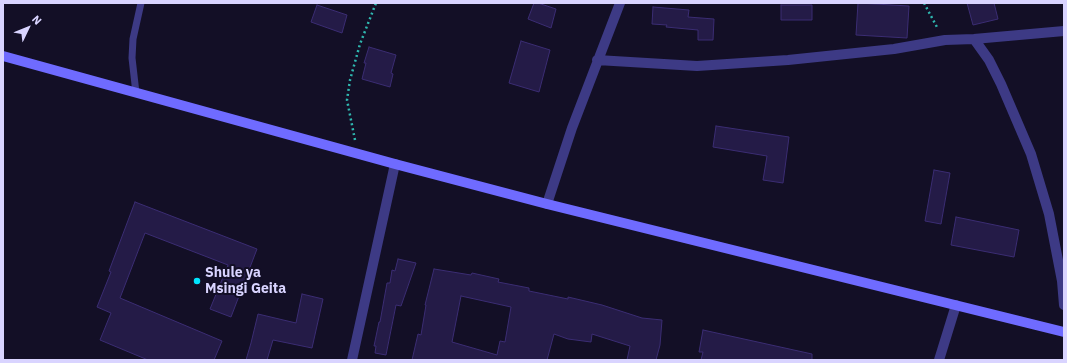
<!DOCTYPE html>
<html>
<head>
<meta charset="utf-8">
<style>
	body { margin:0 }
	#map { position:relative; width:1067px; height:363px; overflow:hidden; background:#130f26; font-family:"IBM Plex Sans",sans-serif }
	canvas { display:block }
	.frame { position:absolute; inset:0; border:4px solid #d9d4ff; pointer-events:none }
	.north { position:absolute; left:8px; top:8px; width:40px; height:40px; -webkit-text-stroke:3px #130f26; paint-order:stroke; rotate:47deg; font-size:11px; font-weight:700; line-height:16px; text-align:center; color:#d9d4ff }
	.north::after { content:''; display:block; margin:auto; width:14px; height:18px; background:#d9d4ff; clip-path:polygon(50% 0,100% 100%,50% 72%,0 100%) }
</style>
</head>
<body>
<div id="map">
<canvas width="1067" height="363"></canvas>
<div class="frame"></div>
<div class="north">N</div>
</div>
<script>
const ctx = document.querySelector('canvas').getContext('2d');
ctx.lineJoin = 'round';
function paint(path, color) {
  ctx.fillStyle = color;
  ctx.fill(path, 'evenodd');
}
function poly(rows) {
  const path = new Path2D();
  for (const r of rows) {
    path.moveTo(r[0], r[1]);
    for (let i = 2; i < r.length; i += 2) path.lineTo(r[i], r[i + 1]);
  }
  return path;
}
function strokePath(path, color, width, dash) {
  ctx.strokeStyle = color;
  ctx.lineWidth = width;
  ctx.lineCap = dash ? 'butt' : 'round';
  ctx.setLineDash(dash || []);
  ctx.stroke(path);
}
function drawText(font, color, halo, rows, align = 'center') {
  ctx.font = font + ' "IBM Plex Sans",sans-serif';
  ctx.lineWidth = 4;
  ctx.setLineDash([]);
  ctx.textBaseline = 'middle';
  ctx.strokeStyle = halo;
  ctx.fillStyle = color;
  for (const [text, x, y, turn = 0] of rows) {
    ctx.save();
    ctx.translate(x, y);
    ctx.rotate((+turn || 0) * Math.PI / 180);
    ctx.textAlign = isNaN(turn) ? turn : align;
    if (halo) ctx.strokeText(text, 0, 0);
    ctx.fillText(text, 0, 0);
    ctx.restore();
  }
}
const building = poly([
	[534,3,538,3,556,9,551,28,528,19,534,3],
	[858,3,909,6,907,38,856,35,858,3],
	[967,3,994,3,998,19,973,25,967,3],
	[317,5,347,15,342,33,311,22,317,5],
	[781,5,812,5,812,20,781,20,781,5],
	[653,7,689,10,688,17,714,19,713,40,698,40,698,30,666,27,667,25,652,24,653,7],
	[521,41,550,50,539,92,509,83,521,41],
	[369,47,396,55,391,73,393,74,390,87,362,79,366,63,364,63,369,47],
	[716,126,789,137,783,183,763,180,767,156,713,147,716,126],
	[934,170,950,173,941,224,925,221,934,170],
	[135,202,257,249,231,317,210,309,228,265,145,233,120,298,222,341,214,360,148,360,100,340,111,313,97,307,111,272,109,271,135,202],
	[956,217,1019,230,1014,257,951,245,956,217],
	[398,259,416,263,401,306,396,305,386,355,375,353,376,346,374,346,379,322,380,322,387,283,390,283,392,270,395,271,398,259],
	[434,269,471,275,472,273,499,279,498,282,529,288,529,291,568,299,568,297,602,305,642,318,662,320,660,345,656,360,627,360,630,346,592,334,591,342,568,339,554,334,547,360,412,360,418,334,421,335,426,305,425,305,434,269],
	[461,296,511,307,505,342,500,341,497,355,452,342,461,296],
	[302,294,323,299,312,348,273,340,267,360,246,360,251,343,258,314,296,323,302,294],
	[703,330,812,354,812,360,701,360,703,352,699,352,703,330]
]);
paint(building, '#241b47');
strokePath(building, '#3b2d73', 1);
strokePath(poly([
	[924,3,938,29],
	[355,140,347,100,350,80,360,44,376,3]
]), '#2fb8b0', 2.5, [2, 3]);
strokePath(poly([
	[136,93,132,58,133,39,141,3]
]), '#3d3a85', 7);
strokePath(poly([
	[974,39,989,60,1001,84,1031,154,1049,214,1062,281,1064,305],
	[597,60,697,66,788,60,894,49,945,40,974,39,1064,31],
	[547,204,572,128,620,3],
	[352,360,395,164],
	[939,360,956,305]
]), '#3d3a85', 10);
strokePath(poly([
	[3,56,395,164,547,204,1064,332]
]), '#6f6bff', 10);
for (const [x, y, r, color] of [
	[197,281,4,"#00e5ff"]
]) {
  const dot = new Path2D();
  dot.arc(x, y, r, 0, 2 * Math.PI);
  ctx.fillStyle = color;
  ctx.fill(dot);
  strokePath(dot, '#130f26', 1.5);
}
drawText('bold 14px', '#d9d4ff', '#130f26', [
	["Shule ya",205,273],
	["Msingi Geita",205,289]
], 'left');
</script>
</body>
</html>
